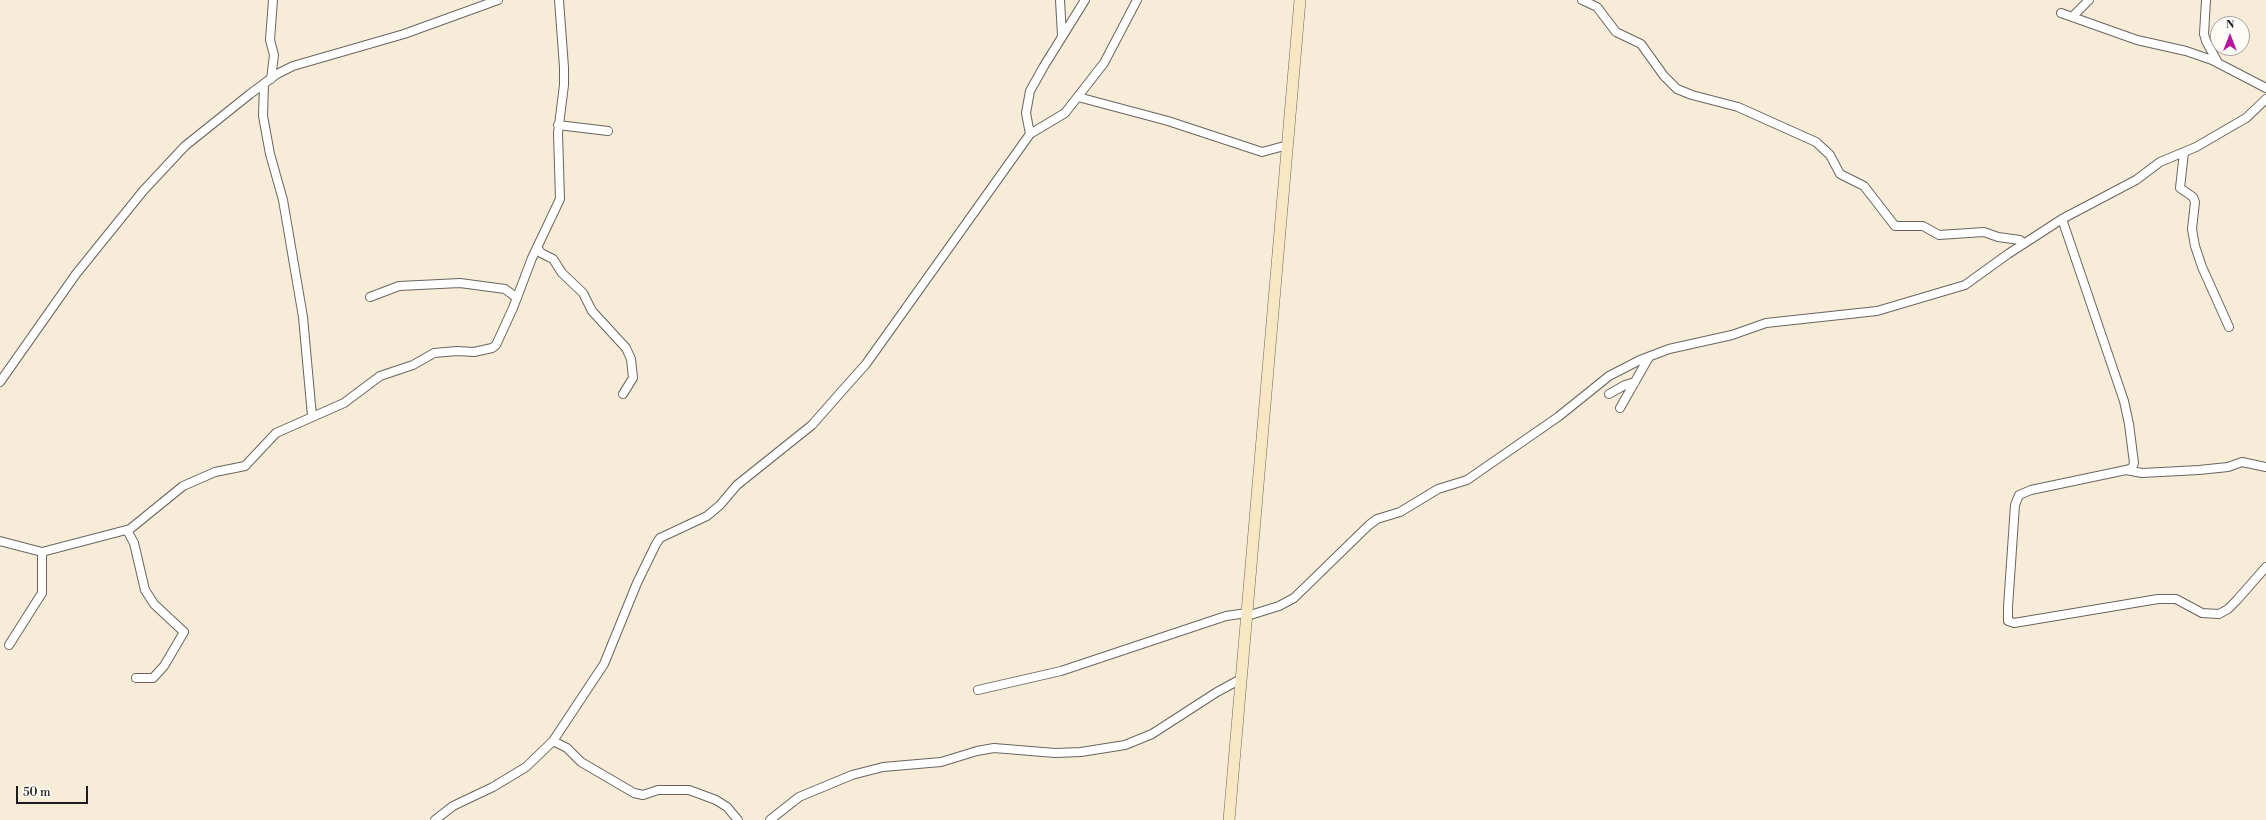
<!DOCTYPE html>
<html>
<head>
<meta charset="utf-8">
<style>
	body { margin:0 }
	#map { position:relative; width:2266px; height:820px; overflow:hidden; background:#f7ecd8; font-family:"Libre Bodoni",serif }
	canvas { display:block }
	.north { position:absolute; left:2210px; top:16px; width:40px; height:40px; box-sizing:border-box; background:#fdfcf7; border:1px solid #a3a29f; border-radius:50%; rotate:0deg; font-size:11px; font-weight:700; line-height:16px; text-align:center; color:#1c1c1c }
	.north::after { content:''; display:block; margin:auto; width:14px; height:18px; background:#b5179e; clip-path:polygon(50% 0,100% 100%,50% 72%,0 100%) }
	.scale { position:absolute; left:16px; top:786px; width:72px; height:18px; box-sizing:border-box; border:2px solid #1c1c1c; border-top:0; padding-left:5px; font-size:12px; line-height:14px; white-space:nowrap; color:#1c1c1c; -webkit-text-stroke:3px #fdfcf7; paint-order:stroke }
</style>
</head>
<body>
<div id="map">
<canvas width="2266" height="820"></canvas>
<div class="north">N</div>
<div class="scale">50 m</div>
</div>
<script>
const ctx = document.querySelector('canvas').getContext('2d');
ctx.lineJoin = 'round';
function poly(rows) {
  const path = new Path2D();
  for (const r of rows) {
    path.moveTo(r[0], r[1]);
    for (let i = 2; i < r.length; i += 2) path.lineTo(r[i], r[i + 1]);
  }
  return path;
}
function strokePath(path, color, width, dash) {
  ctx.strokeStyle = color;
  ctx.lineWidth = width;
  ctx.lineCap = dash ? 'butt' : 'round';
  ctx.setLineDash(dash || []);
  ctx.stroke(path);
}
const street = poly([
	[1060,0,1062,36],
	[1582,0,1597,7,1616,32,1641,44,1664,76,1677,89,1692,95,1738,107,1816,142,1830,155,1840,174,1864,186,1895,226,1923,226,1939,235,1984,232,1998,237,2020,240,2023,243],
	[2206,0,2204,34,2206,41,2217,61],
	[2061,13,2137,40,2186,51,2212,60,2266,88],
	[2072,17,2089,0],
	[271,79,274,55,270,40,273,0],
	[264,84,263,116,270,154,283,200,303,317,312,416],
	[1078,97,1168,121,1256,150,1262,152,1288,145],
	[558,125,608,131],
	[1030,134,1026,113,1030,91,1044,66,1085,0],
	[2184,152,2180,188,2193,197,2195,202,2192,229,2195,246,2202,267,2229,327],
	[2062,219,2124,401,2129,424,2134,463,2132,468,2126,470,2031,490,2019,495,2015,505,2008,607,2008,621,2014,623,2158,599,2176,599,2202,613,2219,614,2228,609,2237,600,2266,567],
	[537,247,541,253,553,259,562,273,583,293,592,311,626,348,631,359,633,378,623,394],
	[370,297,399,286,460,283,505,289,517,298],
	[0,382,76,274,143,191,185,146,250,94,277,74,293,66,404,34,498,0],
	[1609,394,1625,385,1635,382],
	[1620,408,1649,357],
	[2126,470,2142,473,2199,470,2228,467,2242,462,2266,467],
	[127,530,134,543,145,590,154,604,184,632,164,666,153,678,136,678],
	[0,541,42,552,130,529,183,486,215,472,245,466,276,433,344,403,380,376,413,365,434,353,457,351,474,352,492,348,496,345,513,308,532,258,560,199,558,133,564,85,564,67,559,0],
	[1247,616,1279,606,1294,598,1369,525,1377,519,1400,512,1438,489,1467,480,1558,417,1609,376,1640,360,1669,349,1732,335,1766,323,1877,311,1965,285,2008,254,2062,219,2136,180,2160,162,2196,147,2246,118,2266,99],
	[9,645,42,593,42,552],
	[978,690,1061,671,1226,616,1247,613],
	[553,741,567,748,581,762,634,793,643,795,658,790,689,790,716,800,727,807,738,820],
	[435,820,453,806,493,787,526,767,553,741,604,664,637,583,656,544,660,538,707,516,720,505,737,485,812,425,841,392,866,364,1030,134,1065,113,1104,63,1137,0],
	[770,820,799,797,852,775,883,767,941,762,977,751,994,748,1055,753,1081,752,1125,745,1152,734,1217,692,1241,679]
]);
const secondary = poly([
	[1229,820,1300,0]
]);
strokePath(street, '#69655e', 10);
strokePath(secondary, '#69655e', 12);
strokePath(street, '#fff', 8);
strokePath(secondary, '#f7e8c3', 11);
</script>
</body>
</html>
